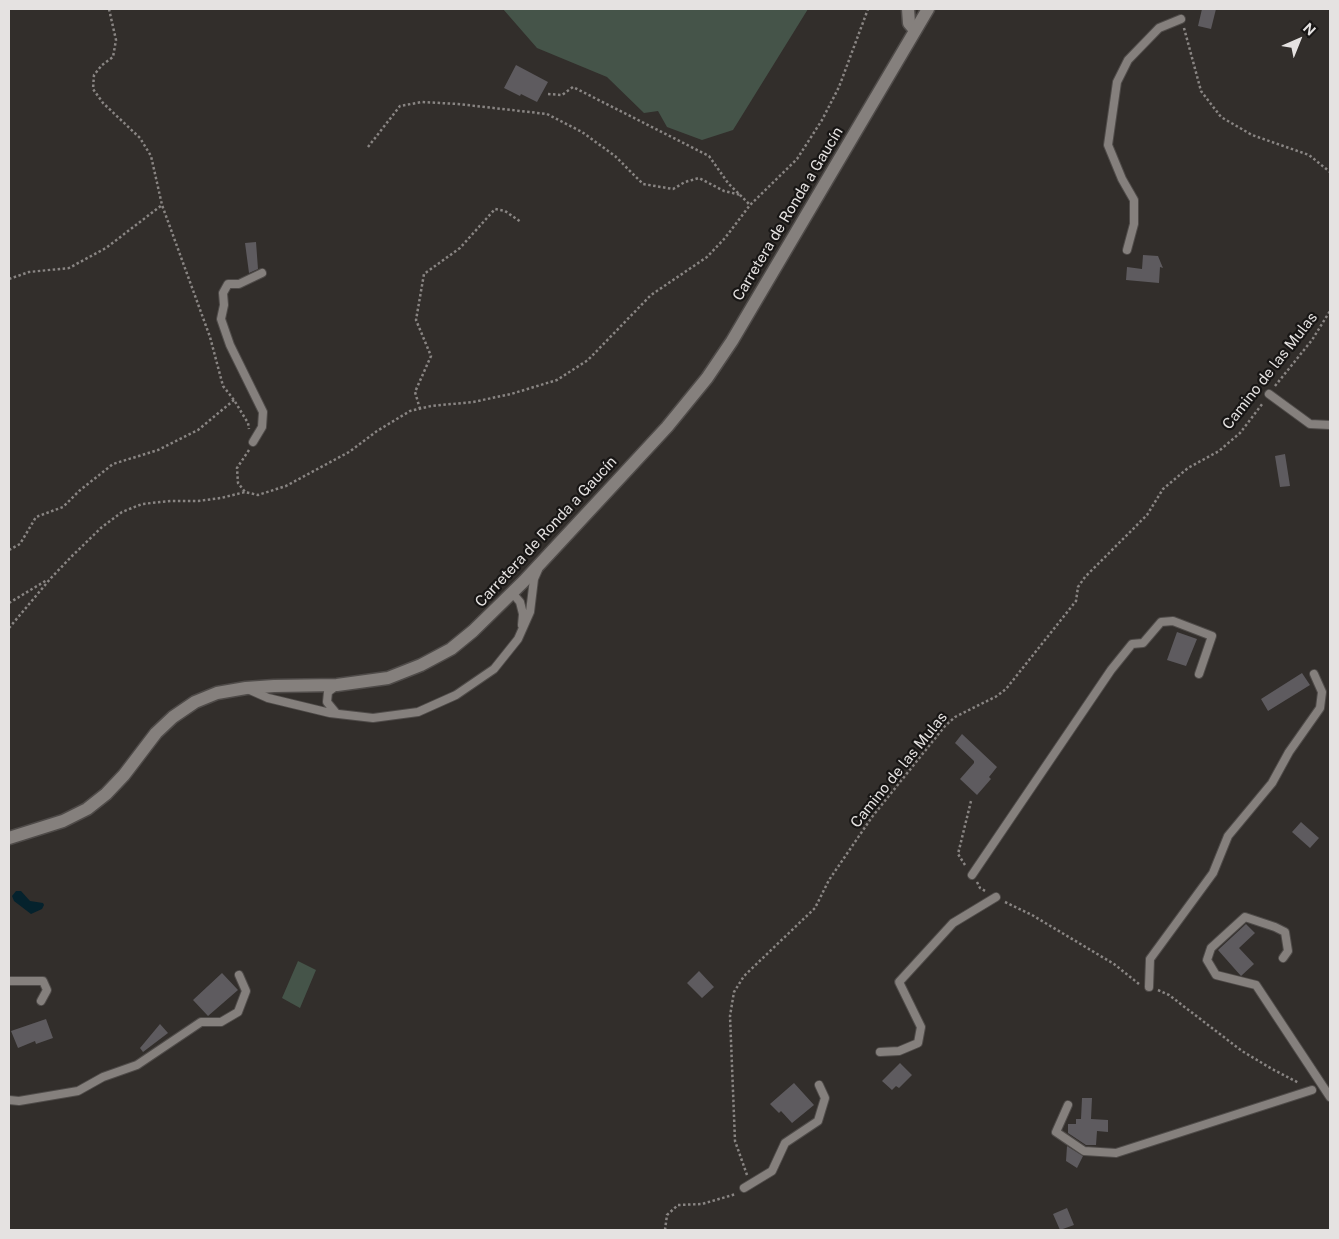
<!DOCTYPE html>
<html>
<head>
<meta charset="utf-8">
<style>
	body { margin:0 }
	#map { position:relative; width:1339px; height:1239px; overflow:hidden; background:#322e2b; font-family:"Public Sans",sans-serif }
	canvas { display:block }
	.frame { position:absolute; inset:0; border:10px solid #e5e2e1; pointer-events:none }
	.north { position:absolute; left:1274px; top:15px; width:50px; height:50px; -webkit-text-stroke:4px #181615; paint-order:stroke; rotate:44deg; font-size:14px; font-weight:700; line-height:20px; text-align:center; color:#e5e2e1 }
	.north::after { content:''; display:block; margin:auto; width:18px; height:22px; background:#e5e2e1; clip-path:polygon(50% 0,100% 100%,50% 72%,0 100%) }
</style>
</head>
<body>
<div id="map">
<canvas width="1339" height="1239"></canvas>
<div class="frame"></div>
<div class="north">N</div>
</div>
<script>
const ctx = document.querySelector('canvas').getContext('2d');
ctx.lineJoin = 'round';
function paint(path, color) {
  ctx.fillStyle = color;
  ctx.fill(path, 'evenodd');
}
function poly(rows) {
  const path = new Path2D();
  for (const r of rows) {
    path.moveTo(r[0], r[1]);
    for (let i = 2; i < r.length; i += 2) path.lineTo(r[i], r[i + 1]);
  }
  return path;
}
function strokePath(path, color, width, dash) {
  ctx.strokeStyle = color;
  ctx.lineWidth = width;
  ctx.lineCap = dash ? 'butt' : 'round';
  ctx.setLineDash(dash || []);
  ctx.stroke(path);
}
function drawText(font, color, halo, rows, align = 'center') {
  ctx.font = font + ' "Public Sans",sans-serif';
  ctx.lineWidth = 4.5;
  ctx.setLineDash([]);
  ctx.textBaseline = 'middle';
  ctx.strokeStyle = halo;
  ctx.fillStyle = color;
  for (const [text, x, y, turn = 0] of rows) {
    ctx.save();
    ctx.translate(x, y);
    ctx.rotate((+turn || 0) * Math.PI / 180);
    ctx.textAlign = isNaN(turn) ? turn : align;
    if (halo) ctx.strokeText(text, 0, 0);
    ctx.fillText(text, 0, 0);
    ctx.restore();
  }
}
paint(poly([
	[503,9,808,9,733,130,702,140,667,127,658,111,644,113,607,77,537,48],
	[298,961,316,970,300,1008,282,998]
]), '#455449');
paint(poly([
	[16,891,21,891,30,901,43,903,44,905,42,909,31,914,14,901,12,896]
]), '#05222d');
paint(poly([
	[1202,9,1216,9,1211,29,1198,26],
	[516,65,548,82,537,102,521,94,520,96,504,88],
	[256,242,258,269,249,273,245,243],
	[1143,255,1158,256,1163,268,1160,267,1159,283,1126,280,1127,267,1142,269],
	[1285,454,1290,486,1280,487,1275,456],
	[1177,632,1197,639,1186,666,1167,660],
	[1302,673,1310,685,1268,711,1261,699],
	[962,734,997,767,989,777,991,779,977,795,960,779,974,763,974,761,955,743],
	[1301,822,1319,838,1310,848,1292,832],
	[1246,924,1255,933,1239,948,1254,964,1241,976,1218,950],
	[699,971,714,987,702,998,687,983],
	[222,973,238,990,208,1016,193,1000],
	[46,1019,53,1038,36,1044,35,1041,18,1048,11,1031],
	[160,1024,168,1033,143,1052,140,1048],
	[900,1063,912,1075,899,1088,896,1086,892,1090,882,1081],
	[794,1083,814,1105,792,1123,781,1111,779,1113,770,1104],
	[1082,1098,1092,1098,1091,1119,1108,1120,1108,1132,1097,1131,1096,1145,1086,1145,1068,1133,1068,1124,1076,1124,1076,1119,1081,1119],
	[1067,1146,1083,1156,1077,1168,1066,1161],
	[1067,1208,1074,1225,1060,1230,1053,1214]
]), '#5e5b5f');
const lane = poly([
	[1127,250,1134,224,1134,200,1122,179,1108,145,1117,82,1128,60,1159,28,1181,19],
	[1269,394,1310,424,1330,425],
	[253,442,262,427,263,412,230,345,221,319,224,305,223,293,228,284,239,284,262,273],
	[510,596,514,595,520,602,523,614,522,625],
	[336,686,328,692,327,702,336,713],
	[250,690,268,698,330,713,373,718,418,712,456,695,494,669,518,639,530,612,534,579,538,570],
	[972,875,1111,670,1132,644,1143,643,1161,622,1173,621,1212,636,1199,674],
	[1283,958,1288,951,1285,932,1275,927,1245,917,1211,948,1207,960,1216,975,1256,985,1330,1097],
	[9,981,43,981,47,990,41,1001],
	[1149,987,1150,959,1213,873,1228,836,1272,783,1289,752,1320,708,1322,692,1314,674],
	[880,1052,899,1051,918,1043,921,1027,899,982,953,923,996,897],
	[9,1100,19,1101,78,1091,103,1077,137,1065,201,1022,221,1022,238,1012,246,991,239,975],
	[1068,1105,1056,1132,1084,1151,1116,1153,1312,1090],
	[744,1188,772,1171,785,1143,818,1121,825,1098,819,1085]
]);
const street = poly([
	[908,9,909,23,915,30]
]);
const secondary = poly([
	[9,838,63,821,87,809,106,794,124,775,156,733,173,717,195,702,217,693,246,688,274,686,337,685,388,678,421,665,451,649,473,631,524,581,617,481,667,427,707,378,732,341,928,9]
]);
strokePath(lane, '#4f4b49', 10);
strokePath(street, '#4f4b49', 15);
strokePath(secondary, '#4f4b49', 15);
strokePath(poly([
	[109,9,116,40,113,57,102,65,94,75,93,89,103,103,140,138,151,156,162,205,210,337,223,386,234,400,248,423,249,429],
	[1184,28,1201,91,1221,117,1252,135,1309,155,1330,172],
	[548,94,562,95,573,87,709,156,728,183,750,205],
	[368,147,400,106,422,102,458,104,547,114,582,132,615,156,643,184,673,189,685,182,699,178,724,191,741,195],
	[9,279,29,272,69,268,106,248,162,205],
	[1275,386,1312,340,1330,311],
	[420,409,415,392,431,356,416,320,424,274,460,248,495,209,505,211,521,222],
	[249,450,237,468,238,483,245,492,258,495,286,486,349,452,377,431,410,411,431,406,473,402,511,394,557,380,588,360,651,295,707,257,725,238,750,205,797,159,822,120,839,87,868,9],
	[9,550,20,544,36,517,63,507,79,491,113,464,158,450,198,430,234,400],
	[9,603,47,580],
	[9,628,51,578,72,556,102,527,122,512,142,504,171,501,198,501,221,498,245,492],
	[965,865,958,854,971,801],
	[977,882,980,888,987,892],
	[1005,902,1032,915,1114,964,1139,984],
	[1158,990,1169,995,1242,1051,1272,1069,1299,1083],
	[747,1175,735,1141,730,1016,734,992,744,976,815,908,829,880,872,817,945,726,955,717,997,696,1006,689,1076,601,1078,587,1085,577,1147,515,1163,489,1188,468,1219,451,1240,433,1263,403],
	[665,1230,667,1215,678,1205,702,1204,736,1194]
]), '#898583', 2.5, [2.5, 2.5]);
strokePath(lane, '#85807d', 8);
strokePath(street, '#85807d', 12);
strokePath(secondary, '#85807d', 12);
drawText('15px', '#e5e2e1', '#181615', [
	["Carretera de Ronda a Gaucín",788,214,-59],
	["Camino de las Mulas",1270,371,-52],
	["Carretera de Ronda a Gaucín",546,532,-47],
	["Camino de las Mulas",899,770,-51]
]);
</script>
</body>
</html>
